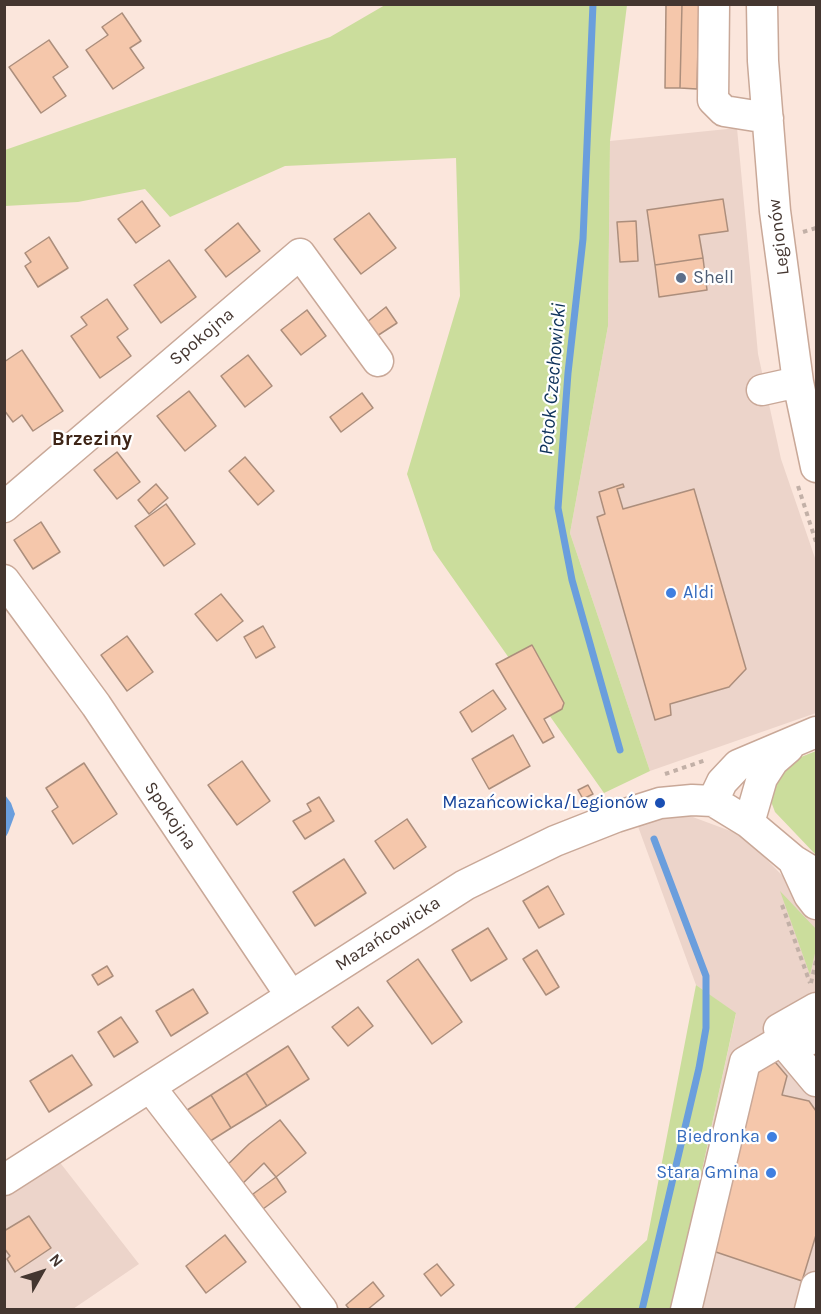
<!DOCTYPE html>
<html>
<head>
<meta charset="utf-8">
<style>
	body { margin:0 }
	#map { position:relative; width:821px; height:1314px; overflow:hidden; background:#fbe6dc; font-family:Karla,sans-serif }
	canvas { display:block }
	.frame { position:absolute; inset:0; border:6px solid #443630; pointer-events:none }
	.north { position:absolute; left:12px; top:1242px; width:60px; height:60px; -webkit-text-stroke:4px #fff; paint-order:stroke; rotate:51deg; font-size:16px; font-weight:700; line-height:24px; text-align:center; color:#443630 }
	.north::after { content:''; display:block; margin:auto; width:21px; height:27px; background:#443630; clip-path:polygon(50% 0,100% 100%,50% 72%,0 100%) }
</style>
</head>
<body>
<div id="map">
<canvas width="821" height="1314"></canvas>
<div class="frame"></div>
<div class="north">N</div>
</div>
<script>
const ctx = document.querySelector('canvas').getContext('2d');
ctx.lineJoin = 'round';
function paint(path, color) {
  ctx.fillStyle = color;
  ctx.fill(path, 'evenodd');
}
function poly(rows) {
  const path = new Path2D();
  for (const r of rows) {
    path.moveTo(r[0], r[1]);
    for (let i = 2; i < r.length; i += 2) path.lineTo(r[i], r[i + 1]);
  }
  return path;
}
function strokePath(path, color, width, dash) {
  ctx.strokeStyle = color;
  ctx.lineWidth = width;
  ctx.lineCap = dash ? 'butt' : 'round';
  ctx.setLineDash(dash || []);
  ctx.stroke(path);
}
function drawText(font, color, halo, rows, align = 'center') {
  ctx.font = font + ' Karla,sans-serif';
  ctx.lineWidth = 4.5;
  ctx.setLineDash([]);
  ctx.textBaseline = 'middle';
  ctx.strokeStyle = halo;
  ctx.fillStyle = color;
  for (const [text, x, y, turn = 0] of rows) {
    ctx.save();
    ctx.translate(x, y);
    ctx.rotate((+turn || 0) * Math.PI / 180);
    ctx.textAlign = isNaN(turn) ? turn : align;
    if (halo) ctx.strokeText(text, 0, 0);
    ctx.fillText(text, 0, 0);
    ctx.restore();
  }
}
paint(poly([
	[737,128,758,354,781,459,816,561,816,713,650,771,570,533,608,326,610,141],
	[682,813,744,836,801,895,816,913,816,1309,672,1309,736,1014,696,985,636,821],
	[58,1160,139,1264,73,1309,5,1310,5,1196]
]), '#ecd4ca');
paint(poly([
	[385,5,627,5,610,141,608,326,570,533,650,771,604,793,433,550,407,474,460,296,456,158,285,166,170,217,145,189,78,202,5,206,5,150,330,37],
	[816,751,816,855,775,812,769,796,781,765],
	[780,891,816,929,816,949,810,975],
	[696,985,736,1013,672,1309,572,1310,647,1240]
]), '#cbdd9c');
paint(poly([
	[5,795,11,803,15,814,8,833,5,838]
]), '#6a9edd');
strokePath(poly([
	[593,4,583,239,568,373,558,508,572,580,620,750],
	[642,1310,699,1068,706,1028,706,976,654,839]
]), '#6a9edd', 7);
const building = poly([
	[666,4,682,4,680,88,665,88,666,4],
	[682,4,699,4,697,89,680,88,682,4],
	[122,13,141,41,130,48,144,68,113,89,86,50,108,35,102,27,122,13],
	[49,40,68,67,53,77,66,96,41,113,9,67,49,40],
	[723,199,728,231,699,235,703,258,655,265,647,210,723,199],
	[142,201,160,226,136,243,118,219,142,201],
	[369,213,396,248,361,274,334,239,369,213],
	[636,221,638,261,620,262,617,222,636,221],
	[238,223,260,251,226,277,205,250,238,223],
	[49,237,68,268,38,287,25,266,31,262,25,253,49,237],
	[703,258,707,290,659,297,655,265,703,258],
	[169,260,196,297,161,323,134,285,169,260],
	[107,299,128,329,117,337,131,356,100,378,71,336,87,325,81,317,107,299],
	[386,307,397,323,377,336,367,322,386,307],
	[307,310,326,336,301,355,281,330,307,310],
	[22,350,63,411,33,431,22,415,13,422,4,410,4,362,22,350],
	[248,355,272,386,245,407,221,376,248,355],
	[189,391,216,426,185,451,157,416,189,391],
	[362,393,373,408,341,432,330,417,362,393],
	[117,452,140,482,117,499,94,470,117,452],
	[245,457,274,491,258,505,229,471,245,457],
	[156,484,168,498,149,514,138,500,156,484],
	[623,484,624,487,617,489,623,509,694,489,746,669,729,687,670,704,671,715,655,720,597,517,605,514,599,492,623,484],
	[166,504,195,544,164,566,135,526,166,504],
	[41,522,60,552,33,569,14,540,41,522],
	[221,594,243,621,217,641,195,614,221,594],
	[263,626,275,647,256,658,244,637,263,626],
	[127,636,153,672,127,691,101,655,127,636],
	[532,645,564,703,562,709,544,719,554,737,543,743,496,664,532,645],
	[493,690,506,709,472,732,460,712,493,690],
	[513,735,530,766,489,789,472,759,513,735],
	[242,761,270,801,237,825,208,785,242,761],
	[84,763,117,814,73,844,52,811,58,807,46,788,84,763],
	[588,785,593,794,583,799,578,790,588,785],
	[319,797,334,821,305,839,293,821,311,811,307,804,319,797],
	[407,819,426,847,394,869,375,841,407,819],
	[344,859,366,893,315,926,293,892,344,859],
	[548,886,564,914,539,928,523,901,548,886],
	[488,928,507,959,471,981,452,950,488,928],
	[537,950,559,987,546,995,523,959,537,950],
	[418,959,462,1022,432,1044,387,981,418,959],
	[107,966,113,976,98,985,92,975,107,966],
	[193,989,208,1013,171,1036,156,1011,193,989],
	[358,1007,373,1026,348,1046,332,1027,358,1007],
	[121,1017,138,1042,114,1057,98,1032,121,1017],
	[288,1046,309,1079,267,1106,246,1073,288,1046],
	[72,1055,92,1085,49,1112,30,1081,72,1055],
	[770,1056,787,1076,782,1095,809,1101,816,1111,816,1235,802,1281,707,1249,752,1068,770,1056],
	[246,1073,267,1106,231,1128,211,1095,246,1073],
	[211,1095,231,1128,204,1145,184,1112,211,1095],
	[280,1120,306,1153,276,1177,264,1163,240,1186,223,1169,249,1144,280,1120],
	[276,1177,286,1192,263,1209,253,1194,276,1177],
	[29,1216,51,1248,15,1272,7,1259,10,1256,4,1248,4,1231,29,1216],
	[225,1235,246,1262,206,1293,186,1266,225,1235],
	[437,1264,454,1285,441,1296,424,1274,437,1264],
	[373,1282,384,1296,367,1310,350,1310,346,1305,373,1282]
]);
paint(building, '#f5c7ab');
strokePath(building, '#ac8e7c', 1.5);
const minor = poly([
	[714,4,713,100,724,111,768,118],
	[762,4,763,61,775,211,798,382,816,467],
	[762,390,798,382],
	[4,507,300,254,378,361],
	[4,580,96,705,291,996],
	[713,801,722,782,738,765,816,732],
	[749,823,762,778,773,761,788,748],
	[793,860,809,895,816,904],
	[816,1008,779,1029,790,1050,816,1081],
	[790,1050,816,1036],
	[150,1087,322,1310],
	[4,1180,465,885,555,841,616,817,660,803,692,800,713,801,749,823,793,860,816,874],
	[686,1310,745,1062,784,1039],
	[810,1310,816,1287]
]);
strokePath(minor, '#c9a898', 33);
strokePath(poly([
	[803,232,816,228],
	[798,486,816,542],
	[665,774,706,760],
	[782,905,810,983],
	[811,983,816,961]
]), '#c2b0a7', 4, [4.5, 4.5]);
strokePath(minor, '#fff', 30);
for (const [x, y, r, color] of [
	[681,278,6,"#5c6f8a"],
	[671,593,6,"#3f7fe0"],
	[660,803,6,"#1a4fb4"],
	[772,1137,6,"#3f7fe0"],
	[771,1173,6,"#3f7fe0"]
]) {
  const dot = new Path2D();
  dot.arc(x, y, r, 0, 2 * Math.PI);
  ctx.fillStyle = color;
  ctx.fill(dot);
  strokePath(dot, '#fff', 2);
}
drawText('18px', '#443630', '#fff', [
	["Legionów",779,237,-97],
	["Spokojna",202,337,-40],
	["Spokojna",170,816,56],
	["Mazańcowicka",388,934,-33]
]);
drawText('18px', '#4e5e75', '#fff', [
	["Shell",693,278]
], 'left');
drawText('18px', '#366cbe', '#fff', [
	["Aldi",683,593,"left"],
	["Biedronka",760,1137],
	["Stara Gmina",759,1173]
], 'right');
drawText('18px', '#164399', '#fff', [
	["Mazańcowicka/Legionów",648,803]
], 'right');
drawText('italic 20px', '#0d315a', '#fff', [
	["Potok Czechowicki",553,379,-85]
]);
drawText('bold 20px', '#3e2517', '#fff', [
	["Brzeziny",92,439]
]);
</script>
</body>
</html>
